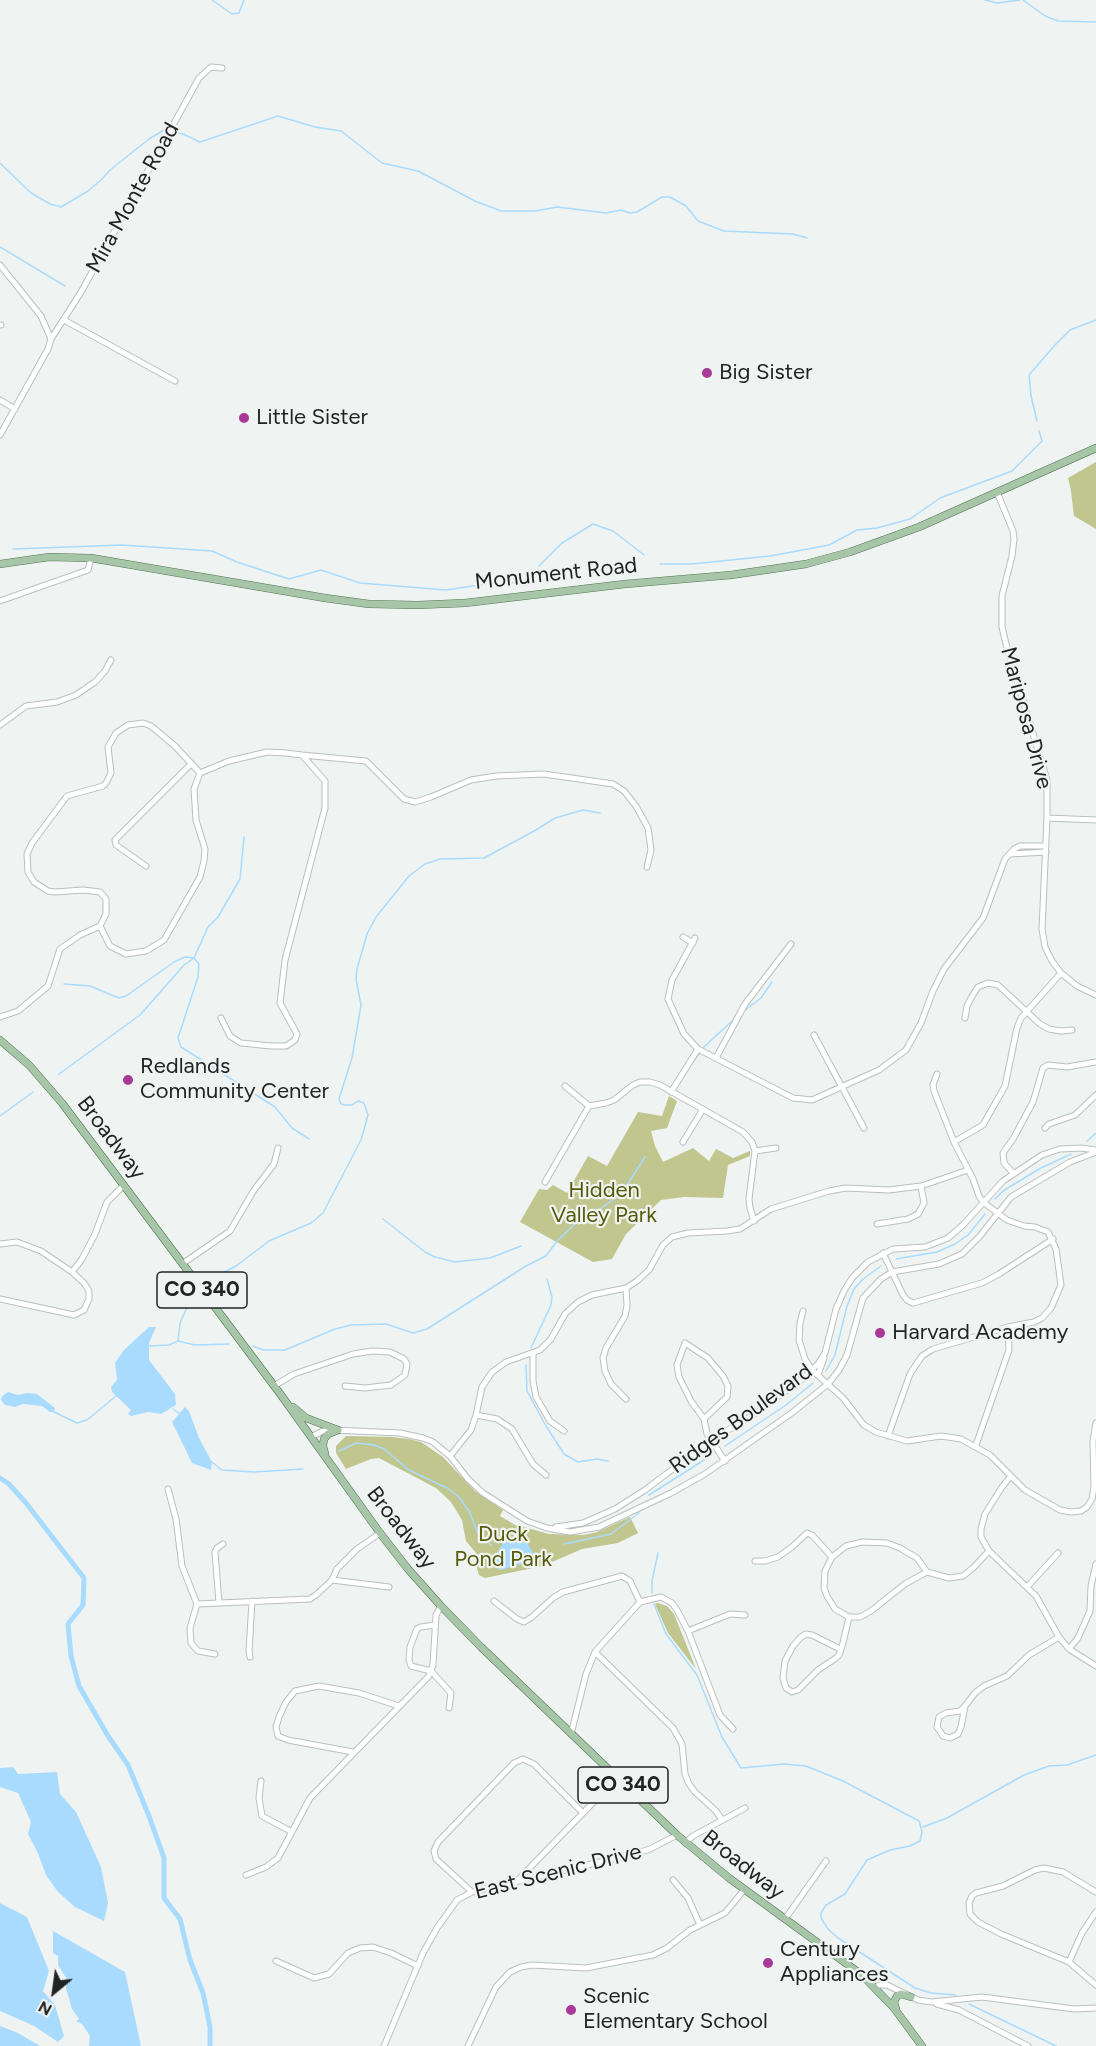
<!DOCTYPE html>
<html>
<head>
<meta charset="utf-8">
<style>
	body { margin:0 }
	#map { position:relative; width:1096px; height:2046px; overflow:hidden; background:#eff4f2; font-family:Figtree,sans-serif }
	canvas { display:block }
	.north { position:absolute; left:24px; top:1962px; width:60px; height:60px; -webkit-text-stroke:4px #eff4f2; paint-order:stroke; rotate:209deg; font-size:16px; font-weight:700; line-height:24px; text-align:center; color:#222424 }
	.north::after { content:''; display:block; margin:auto; width:21px; height:27px; background:#222424; clip-path:polygon(50% 0,100% 100%,50% 72%,0 100%) }
</style>
</head>
<body>
<div id="map">
<canvas width="1096" height="2046"></canvas>
<div class="north">N</div>
</div>
<script>
const ctx = document.querySelector('canvas').getContext('2d');
ctx.lineJoin = 'round';
function paint(path, color) {
  ctx.fillStyle = color;
  ctx.fill(path, 'evenodd');
}
function poly(rows) {
  const path = new Path2D();
  for (const r of rows) {
    path.moveTo(r[0], r[1]);
    for (let i = 2; i < r.length; i += 2) path.lineTo(r[i], r[i + 1]);
  }
  return path;
}
function strokePath(path, color, width, dash) {
  ctx.strokeStyle = color;
  ctx.lineWidth = width;
  ctx.lineCap = dash ? 'butt' : 'round';
  ctx.setLineDash(dash || []);
  ctx.stroke(path);
}
function drawText(font, color, halo, rows, align = 'center') {
  ctx.font = font + ' Figtree,sans-serif';
  ctx.lineWidth = 4.5;
  ctx.setLineDash([]);
  ctx.textBaseline = 'middle';
  ctx.strokeStyle = halo;
  ctx.fillStyle = color;
  for (const [text, x, y, turn = 0] of rows) {
    ctx.save();
    ctx.translate(x, y);
    ctx.rotate((+turn || 0) * Math.PI / 180);
    ctx.textAlign = isNaN(turn) ? turn : align;
    if (halo) ctx.strokeText(text, 0, 0);
    ctx.fillText(text, 0, 0);
    ctx.restore();
  }
}
paint(poly([
	[1096,462,1096,529,1074,516,1071,491,1068,478],
	[669,1096,677,1101,667,1128,651,1131,655,1146,663,1162,693,1148,709,1161,716,1149,733,1158,750,1151,750,1156,728,1165,723,1198,684,1197,661,1200,626,1234,612,1259,593,1262,520,1222,539,1189,547,1190,553,1185,567,1193,588,1156,607,1166,638,1112,662,1116],
	[346,1436,391,1437,409,1439,421,1442,443,1457,475,1491,503,1510,500,1516,522,1529,524,1527,549,1534,584,1535,597,1532,630,1517,638,1533,618,1543,582,1549,543,1566,485,1578,479,1575,477,1569,476,1553,466,1541,462,1520,451,1502,436,1488,379,1458,371,1459,346,1469,336,1453,336,1446],
	[658,1603,667,1606,674,1614,696,1669,668,1633,655,1604]
]), '#c1c68f');
paint(poly([
	[149,1327,156,1327,149,1343,149,1360,175,1394,176,1405,161,1414,148,1412,131,1416,128,1414,131,1410,112,1392,111,1387,117,1380,115,1363,124,1350],
	[8,1392,18,1395,27,1393,37,1394,55,1408,54,1412,50,1412,42,1406,23,1404,15,1407,5,1405,1,1400,2,1396],
	[185,1407,189,1411,199,1438,212,1462,211,1470,192,1463,172,1422],
	[506,1539,519,1543,527,1543,534,1554,533,1560,501,1570,495,1567,494,1562,498,1551],
	[13,1767,18,1774,57,1772,60,1794,76,1812,101,1867,108,1903,104,1921,75,1907,58,1892,46,1875,38,1853,28,1834,31,1822,18,1793,0,1787,0,1768],
	[0,1903,27,1917,49,1971,43,1991,55,2005,64,2036,58,2042,34,2026,0,2011],
	[53,1931,125,1972,141,2046,89,2046,90,2036,82,2024,76,2021,79,2019,72,2009,66,1988,66,1978,58,1965,58,1956,53,1953],
	[0,2026,18,2033,40,2046,0,2046]
]), '#a9dbff');
strokePath(poly([
	[212,0,232,14,239,13,244,0],
	[985,0,997,3,1020,0],
	[1023,0,1045,16,1058,21,1096,22],
	[0,163,31,193,50,204,61,207,88,191,101,180,110,170,149,139,164,130,183,134,200,142,278,116,315,127,341,131,382,163,418,171,475,201,501,211,535,211,557,207,606,213,621,210,630,213,637,212,662,197,670,197,686,206,698,221,724,231,793,234,807,238],
	[0,247,65,286],
	[1037,421,1031,396,1029,375,1055,345,1070,330,1096,320],
	[13,549,122,545,212,551,237,562,289,579,321,570,360,583,446,590,486,584],
	[660,564,692,564,770,556,829,545,857,530,877,528,910,519,940,498,1012,471,1042,441,1039,431],
	[539,566,562,543,593,524,613,531,644,555],
	[499,586,528,579],
	[64,984,90,986,119,998,126,996,174,962,185,957,194,958,199,964,198,977,178,1038,181,1047,275,1107,292,1128,309,1139],
	[744,1011,761,998,772,982],
	[693,1062,704,1047,733,1020],
	[59,1074,140,1015,184,965,194,958,208,927,218,917,240,879,244,837],
	[0,1116,33,1092],
	[1087,1141,1096,1133],
	[995,1199,1003,1191,1039,1169,1071,1154],
	[383,1219,425,1252,435,1257,455,1262,490,1258,521,1246],
	[896,1259,937,1252,955,1244,968,1235,985,1214],
	[211,1279,236,1266,269,1241,311,1223,323,1213,361,1140,368,1115,364,1103,358,1101,352,1105,345,1105,341,1104,339,1099,352,1058,361,1005,356,979,357,969,367,934,376,917,409,876,425,864,440,859,484,858,536,830,555,818,583,810,600,813],
	[178,1341,180,1323,188,1305],
	[149,1346,169,1345,178,1341,195,1345,229,1344],
	[253,1346,263,1350,285,1350,335,1329,351,1325,386,1324,413,1333,427,1329,526,1266,546,1256,557,1241,578,1221,599,1210,622,1193,645,1157],
	[531,1348,551,1305,552,1297,547,1279],
	[526,1365,527,1391,546,1426,564,1454,578,1462,597,1459,608,1461],
	[826,1371,835,1355,847,1306,854,1289,863,1279,881,1266],
	[173,1409,180,1414],
	[54,1412,77,1423,87,1420,116,1396],
	[725,1446,786,1405,813,1383],
	[339,1451,356,1443,374,1445,384,1449,409,1470,447,1488,459,1497,470,1513,477,1531,491,1545],
	[212,1462,222,1470,254,1472,303,1469],
	[649,1495,712,1455],
	[564,1544,611,1534,639,1513],
	[652,1593,652,1581,658,1553],
	[654,1604,666,1634,697,1675,722,1737,741,1768,784,1764,806,1766,843,1781,919,1821,922,1832,920,1841,910,1846,890,1850,867,1860,845,1894,826,1905,821,1913,821,1918,828,1929,838,1938,915,1988,931,1993,956,1995],
	[923,1827,947,1818,1024,1775,1049,1766,1067,1765,1096,1755],
	[969,2004,1056,2046]
]), '#a9dbff', 1.5);
strokePath(poly([
	[0,1478,9,1484,26,1503,84,1578,83,1605,68,1624,71,1656,79,1686,108,1736,128,1765,149,1816,164,1858,164,1898,180,1919,190,1960,203,1993,210,2027,210,2046]
]), '#a9dbff', 5);
const minor = poly([
	[0,265,41,316,51,339],
	[64,320,175,381],
	[0,325,1,325],
	[0,400,15,409],
	[0,435,48,349,51,339,81,292,199,78,211,67,222,68],
	[997,492,1013,531,1014,539,1012,556,1002,596,1002,627,1006,644,1047,780,1047,818,1042,929,1045,947,1052,961,1061,973,1077,986,1096,995],
	[0,601,88,570,91,558],
	[0,725,26,706,57,702,76,695,95,682,105,671,111,660],
	[302,755,366,761,404,799,415,802,431,797,471,780,496,776,544,774,613,784,624,791,636,806,648,828,651,850,647,867],
	[1047,818,1096,820],
	[1010,854,1046,852],
	[146,866,116,845,115,840,191,764],
	[100,926,110,946,126,954,146,951,164,940,200,877,204,861,205,849,196,820,194,789,200,773],
	[683,937,693,943],
	[695,938,672,980,668,999,684,1034,698,1049,793,1098,812,1100,879,1070,906,1050,921,1023,933,991,944,969,983,918,1005,859,1014,849,1020,846,1046,846],
	[0,1017,18,1011,48,986,60,949,80,935,100,926,106,914,106,899,100,892,83,890,55,892,48,891,34,882,28,872,27,854,32,843,67,796,103,786,106,783,111,773,108,747,116,733,128,725,143,723,151,726,175,746,200,773,229,761,267,752,286,753,302,755,325,781,325,808,285,960,280,1003,297,1034,295,1040,286,1046,271,1046,241,1043,230,1036,221,1018],
	[965,1018,967,1006,971,998,978,987,988,983,998,985,1040,1024,1049,1029,1061,1031,1072,1030],
	[814,1035,864,1128],
	[716,1058,745,1004,791,944],
	[565,1086,589,1106],
	[671,1092,698,1049],
	[589,1106,606,1103,614,1100,633,1085,640,1082,650,1082,660,1085,743,1132,752,1142,755,1151,749,1199,750,1208,754,1221],
	[1045,1128,1049,1124,1075,1115,1096,1095],
	[683,1142,703,1109],
	[954,1142,983,1125,1005,1086,1017,1028,1021,1018,1061,973],
	[755,1151,776,1148],
	[1013,1173,1004,1163,1003,1153,1013,1139,1033,1102,1043,1068,1048,1065,1067,1067,1096,1062],
	[545,1182,589,1106],
	[877,1224,908,1219,918,1214,924,1203,921,1186],
	[0,1244,17,1242,41,1251,72,1272,84,1283,89,1291,89,1299,84,1310,74,1315,0,1299],
	[883,1253,903,1295,907,1300,913,1303,982,1283,999,1274,1053,1239],
	[182,1264,230,1231,254,1190,274,1164,278,1148],
	[72,1272,82,1259,95,1234,107,1202,124,1185],
	[626,1288,627,1306,625,1316,606,1348,603,1358,605,1371,611,1384,626,1399],
	[803,1311,800,1323,799,1340,805,1359,812,1370,843,1398,864,1425,876,1432,907,1441,941,1436,961,1439,990,1455,1025,1490,1060,1510,1071,1512,1081,1511,1087,1507,1092,1499,1094,1487,1093,1441,1096,1423],
	[533,1354,533,1381,536,1397,550,1421,564,1431],
	[818,1375,824,1358],
	[274,1386,294,1374,353,1354,372,1351,390,1352,404,1359,407,1364,405,1375,391,1385,365,1388,345,1386],
	[476,1415,497,1419,512,1429,533,1464,546,1475],
	[704,1419,727,1397,728,1386,723,1376,708,1358,685,1343,677,1365,679,1377,691,1401,704,1419,707,1434,725,1461],
	[888,1436,910,1374,922,1356,933,1349,1008,1327,1034,1322,1042,1318,1051,1308,1061,1285,1056,1249,1048,1232,1035,1227,1024,1226,1007,1220,983,1202,979,1196,973,1179,954,1142,934,1091,933,1085,937,1074],
	[311,1437,323,1431,333,1430,400,1433,423,1438,433,1442,450,1456,468,1479,483,1493,527,1521,547,1528,570,1532,599,1527,671,1493,705,1474,793,1412,828,1384,839,1370,847,1355,863,1298,881,1279,892,1272,939,1264,962,1254,980,1236,1011,1197,1070,1162,1096,1152],
	[976,1445,1009,1350,1008,1327],
	[450,1456,471,1430,476,1415,482,1387,492,1372,506,1362,540,1350,551,1339,565,1314,578,1302,592,1295,626,1288,637,1281,649,1270,663,1245,672,1237,688,1233,727,1231,740,1229,771,1209,829,1191,846,1188,889,1190,921,1186,968,1170],
	[1011,1476,1002,1487,985,1514,981,1529,981,1537,989,1551,1036,1596,1059,1637,1069,1649,1096,1666],
	[168,1489,176,1519,182,1566,197,1604],
	[556,1527,583,1523,615,1509,645,1490,710,1441,756,1413,801,1380,818,1364,825,1353,836,1309,844,1291,852,1278,868,1262,893,1249,925,1247,948,1238,963,1225,1003,1181,1042,1155,1060,1149,1081,1148,1096,1150],
	[755,1561,765,1561,778,1557,792,1547,807,1533,812,1535,832,1557],
	[927,1572,917,1558,900,1548,887,1543,862,1542,846,1546,832,1557,825,1571,824,1588,827,1596,835,1609,849,1617,860,1617,871,1611,905,1584,923,1574,927,1572,949,1578,963,1576,973,1568,989,1551],
	[332,1580,389,1587],
	[1028,1586,1058,1553],
	[494,1601,517,1619,524,1622,532,1617,553,1598,563,1592,622,1576,630,1581,640,1602],
	[219,1603,215,1552,217,1548,223,1544],
	[197,1604,310,1599,316,1595,332,1580,337,1569,357,1549,380,1533],
	[197,1604,190,1628,191,1643,198,1651,215,1654],
	[435,1625,421,1627,417,1629,410,1647,409,1660,411,1666,431,1671,451,1693,449,1708],
	[688,1631,730,1614,745,1615],
	[840,1649,812,1635,806,1634,801,1637,793,1646,785,1661,783,1678,786,1688,792,1692,798,1690,818,1670,836,1658,839,1655,843,1643,849,1617],
	[1069,1649,1078,1638,1090,1611,1091,1586,1096,1564],
	[595,1652,673,1728,682,1744,685,1774,689,1784,695,1792,716,1811,722,1820],
	[250,1657,249,1651,252,1601],
	[965,1706,960,1711,946,1713,939,1717,937,1727,943,1736,950,1738,958,1734,961,1727,965,1706,975,1693,984,1686,1007,1676,1029,1655,1059,1637],
	[571,1734,586,1674,595,1652,640,1602,661,1597,672,1603,677,1610,688,1631,720,1715,733,1729],
	[353,1752,288,1740,278,1736,276,1727,279,1717,286,1702,295,1691,319,1686,359,1693,399,1706],
	[261,1781,259,1798,262,1816,292,1832],
	[685,1843,693,1836,745,1808],
	[246,1875,266,1867,278,1858,310,1798,429,1676,433,1665,436,1615,441,1606],
	[673,1880,688,1898,700,1925],
	[515,1883,616,1779],
	[472,1892,436,1859,434,1851,438,1842,514,1763,523,1759,534,1764,583,1813],
	[1096,1892,1063,1872,1044,1868,1035,1870,1003,1886,976,1893,972,1896,969,1903,970,1914,978,1922,1001,1934,1069,1962,1096,1985],
	[785,1919,826,1861],
	[276,1961,314,1978,329,1974,348,1953,360,1948,373,1947,391,1953,418,1966],
	[1069,1962,1082,1933,1096,1912],
	[875,1988,879,1985,887,1985,918,2000,932,2002,982,1997,1074,2009,1096,2008],
	[937,2004,959,2010,1028,2046],
	[384,2046,423,1953,437,1928,457,1900,472,1892,634,1854,650,1849,677,1835],
	[468,2046,496,1987,510,1972,521,1967,532,1965,586,1968,653,1955,667,1948,690,1930,725,1913,744,1890]
]);
const major = poly([
	[0,564,49,557,91,558,325,598,369,604,418,605,465,603,625,584,731,575,806,564,850,552,919,527,1096,448],
	[0,1040,29,1065,62,1103,281,1395,380,1533,408,1569,441,1606,481,1647,677,1835,729,1878,862,1975,894,2008,922,2046],
	[293,1407,306,1418,338,1430],
	[325,1454,323,1446,324,1439,328,1434,338,1430],
	[896,2009,894,2002,897,1996,901,1994,911,1997]
]);
strokePath(minor, '#bbbfbe', 7);
strokePath(major, '#537453', 8);
strokePath(minor, '#fff', 5);
strokePath(major, '#a7c5a7', 7);
for (const [x, y, r, color] of [
	[707,373,6,"#a93996"],
	[244,418,6,"#a93996"],
	[128,1080,6,"#a93996"],
	[880,1333,6,"#a93996"],
	[768,1963,6,"#a93996"],
	[571,2010,6,"#a93996"]
]) {
  const dot = new Path2D();
  dot.arc(x, y, r, 0, 2 * Math.PI);
  ctx.fillStyle = color;
  ctx.fill(dot);
  strokePath(dot, '#eff4f2', 2);
}
for (const [x, y, w] of [
	[202,1290,90],
	[623,1785,90]
]) {
  const box = new Path2D();
  box.roundRect(x - w / 2, y - 18, w, 36, 4.5);
  ctx.fillStyle = '#eff4f2';
  ctx.fill(box);
  strokePath(box, '#222424', 1.5);
}
drawText('bold 21px', '#222424', null, [
	["CO 340",202,1290],
	["CO 340",623,1785]
]);
drawText('22px', '#222424', '#eff4f2', [
	["Mira Monte Road",133,198,-61],
	["Monument Road",556,574,-6],
	["Mariposa Drive",1026,718,75],
	["Broadway",111,1138,53],
	["Ridges Boulevard",741,1419,-36],
	["Broadway",401,1528,52],
	["Broadway",743,1865,38],
	["East Scenic Drive",558,1872,-14]
]);
drawText('22px', '#222424', '#eff4f2', [
	["Big Sister",719,373],
	["Little Sister",256,418],
	["Redlands",140,1067],
	["Community Center",140,1092],
	["Harvard Academy",892,1333],
	["Century",780,1950],
	["Appliances",780,1975],
	["Scenic",583,1997],
	["Elementary School",583,2022]
], 'left');
drawText('22px', '#575a0a', '#eff4f2', [
	["Hidden",604,1191],
	["Valley Park",604,1216],
	["Duck",503,1535],
	["Pond Park",503,1560]
]);
</script>
</body>
</html>
